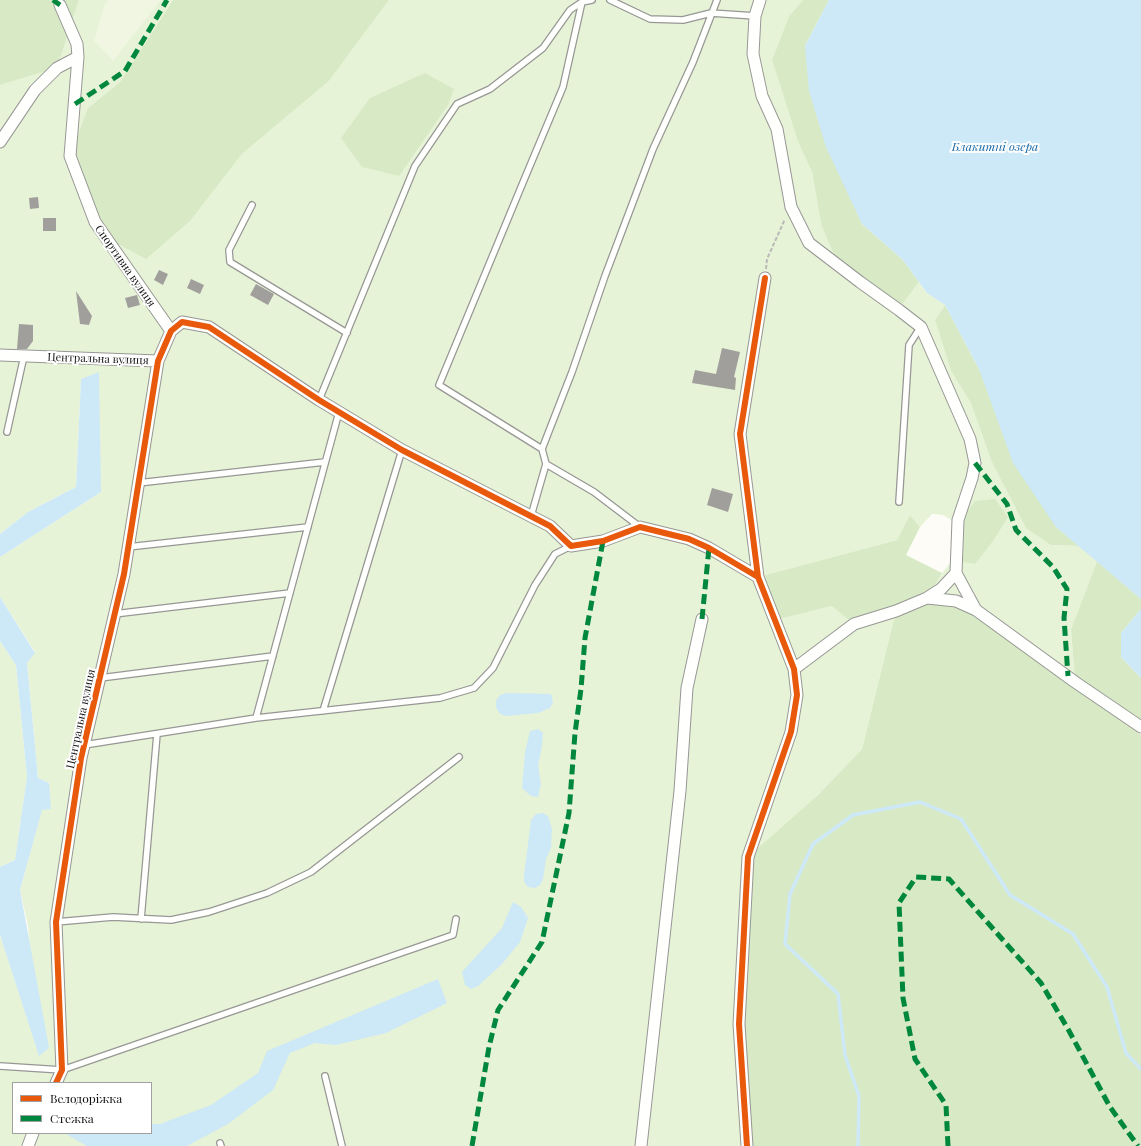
<!DOCTYPE html>
<html>
<head>
<meta charset="utf-8">
<style>
	body { margin:0 }
	#map { position:relative; width:1141px; height:1146px; overflow:hidden; background:#fdfcf7; font-family:"Playfair Display",serif }
	canvas { display:block }
	.legend { position:absolute; left:12px; top:1082px; width:140px; height:52px; box-sizing:border-box; background:#fff; border:1px solid #a0a0a0; margin:0; padding:5px 7px; list-style:none; font-size:12px; color:#111 }
	.legend li { display:flex; align-items:center; gap:8px; height:20px }
	.legend b { width:20px; border:1px solid #a0a0a0 }
</style>
</head>
<body>
<div id="map">
<canvas width="1141" height="1146"></canvas>
<ul class="legend">
<li><b style="height:5px;background:#e8590c"></b>Велодоріжка</li>
<li><b style="height:5px;background:#00873e"></b>Стежка</li>
</ul>
</div>
<script>
const ctx = document.querySelector('canvas').getContext('2d');
ctx.lineJoin = 'round';
function paint(path, color) {
  ctx.fillStyle = color;
  ctx.fill(path, 'evenodd');
}
function poly(rows) {
  const path = new Path2D();
  for (const r of rows) {
    path.moveTo(r[0], r[1]);
    for (let i = 2; i < r.length; i += 2) path.lineTo(r[i], r[i + 1]);
  }
  return path;
}
function strokePath(path, color, width, dash) {
  ctx.strokeStyle = color;
  ctx.lineWidth = width;
  ctx.lineCap = dash ? 'butt' : 'round';
  ctx.setLineDash(dash || []);
  ctx.stroke(path);
}
function drawText(font, color, halo, rows, align = 'center') {
  ctx.font = font + ' "Playfair Display",serif';
  ctx.lineWidth = 4;
  ctx.setLineDash([]);
  ctx.textBaseline = 'middle';
  ctx.strokeStyle = halo;
  ctx.fillStyle = color;
  for (const [text, x, y, turn = 0] of rows) {
    ctx.save();
    ctx.translate(x, y);
    ctx.rotate((+turn || 0) * Math.PI / 180);
    ctx.textAlign = isNaN(turn) ? turn : align;
    if (halo) ctx.strokeText(text, 0, 0);
    ctx.fillText(text, 0, 0);
    ctx.restore();
  }
}
paint(poly([
	[79,0,173,0,120,82,88,108,191,220,242,154,329,81,389,0,803,0,789,16,772,60,798,142,812,172,821,224,901,306,919,282,927,293,945,305,935,320,951,371,971,402,991,460,1051,545,1080,546,1097,561,1071,629,1075,682,927,598,942,573,950,563,953,521,943,515,932,514,920,527,910,515,897,540,758,577,774,619,832,606,896,611,862,749,816,797,747,1146,0,1146,0,935,39,1055,28,926,20,890,49,783,38,778,27,663,35,652,0,597,0,557,101,492,81,380,76,487,28,512,0,534,0,85,57,68],
	[13,1083,151,1083,151,1133,13,1133],
	[0,641,16,665,27,777,15,860,0,867]
]), '#e7f3d7');
paint(poly([
	[0,0,79,0,57,68,0,85],
	[173,0,389,0,329,81,242,154,191,220,146,259,107,238,70,156,88,108,120,82],
	[803,0,829,0,805,46,862,224,903,260,919,282,901,306,836,259,821,224,812,172,798,142,772,60,789,16],
	[425,73,454,89,448,105,399,176,362,167,341,138,370,98],
	[945,305,979,369,1056,527,1080,546,1051,545,1026,528,991,460,971,403,951,371,935,320],
	[995,499,1008,517,993,541,975,564,963,562,964,516,975,501],
	[910,515,920,527,906,555,942,573,927,598,956,601,1075,681,1071,629,1097,561,1141,599,1141,609,1121,633,1121,657,1141,678,1141,727,1134,728,1141,735,1141,1146,747,1146,739,1024,748,857,816,797,862,749,896,611,854,624,832,606,774,620,758,577,897,540]
]), '#d8eac5');
paint(poly([
	[108,0,161,0,113,61,94,41,104,7]
]), '#f0f6e1');
paint(poly([
	[829,0,1141,0,1141,599,1056,527,1013,463,979,369,945,305,927,293,903,260,862,224,826,147,809,91,805,46],
	[99,372,101,492,0,557,0,534,28,512,76,487,81,379],
	[0,597,35,653,27,663,38,778,49,783,51,809,42,810,20,890,49,1048,39,1056,0,935,0,867,15,860,27,777,16,665,0,641],
	[1141,609,1141,678,1121,657,1121,633],
	[507,693,551,694,553,702,550,708,538,713,505,716,499,713,496,707,496,701,500,695],
	[538,729,543,733,542,746,538,765,541,784,538,797,531,796,522,788,525,752,530,731],
	[543,813,548,816,552,829,551,848,546,859,543,879,540,885,535,888,528,887,524,882,524,876,531,820,536,814],
	[513,902,521,907,528,918,520,942,502,964,478,986,471,989,465,985,462,972,502,928],
	[438,979,447,1003,386,1033,336,1045,315,1043,290,1053,273,1090,228,1124,187,1146,87,1146,64,1133,151,1133,151,1124,160,1124,211,1105,258,1073,267,1051]
]), '#cde8f7');
strokePath(poly([
	[858,1146,859,1096,845,1055,838,994,785,944,790,894,813,844,853,815,920,802,961,819,1010,895,1073,934,1107,987,1126,1053,1141,1069]
]), '#cde8f7', 3.5);
paint(poly([
	[38,197,39,208,30,209,29,198],
	[43,218,56,218,56,231,43,231],
	[159,270,168,274,163,285,154,280],
	[191,279,204,285,200,294,187,288],
	[256,284,274,294,268,305,250,295],
	[76,291,92,316,89,325,80,324],
	[137,295,140,305,128,308,125,298],
	[19,324,33,325,33,341,27,349,17,349],
	[722,348,740,352,734,377,736,378,735,390,692,383,695,370,716,374],
	[712,488,733,494,728,512,707,505]
]), '#a19f9c');
const lane = poly([
	[610,0,650,19,683,20,711,13,755,16],
	[252,205,229,250,230,262,347,333],
	[319,400,415,166,457,104,490,89,543,48,570,10,582,2,592,0],
	[7,432,24,356],
	[542,449,572,372,605,276,653,149,693,62,717,0],
	[546,464,594,492,640,527],
	[138,483,325,462],
	[899,502,909,345,920,328],
	[531,516,546,464,542,449,439,385,524,180,563,87,582,2],
	[128,547,308,527],
	[114,614,290,593],
	[100,678,273,656],
	[323,711,402,450],
	[256,718,339,412],
	[84,745,256,718,440,698,474,688,493,668,535,585,555,554,571,546],
	[141,919,157,734],
	[56,922,113,917,171,920,209,912,267,893,311,872,459,757],
	[0,1066,62,1070,453,935,456,919],
	[325,1076,342,1146],
	[220,1143,221,1146]
]);
const street = poly([
	[760,0,755,16,753,54,762,96,777,129,791,207,809,243,860,282,899,310,921,327,970,439,975,463,972,478,958,520,956,573,941,589,927,598,896,611,854,624,794,669],
	[60,5,77,44,78,57,70,156,95,222,171,331],
	[0,142,35,90,57,68,78,57],
	[0,355,158,361],
	[956,573,976,610],
	[927,598,956,601,976,610,1075,682,1141,727],
	[56,1083,62,1070,56,922,81,758,124,574,158,361,171,331,182,322,209,327,319,400,402,450,550,526,571,546,603,541,640,527,689,539,709,548,758,577],
	[28,1146,33,1133],
	[641,1146,680,791,687,688,702,619],
	[747,1146,739,1024,748,857,791,732,797,695,794,669,758,577,740,434,765,278]
]);
strokePath(lane, '#979795', 8);
strokePath(street, '#979795', 13);
strokePath(poly([
	[766,269,767,259,785,219]
]), '#b9b9b8', 2, [4, 2]);
strokePath(lane, '#fffffe', 5.5);
strokePath(street, '#fffffe', 11);
strokePath(poly([
	[53,0,60,5],
	[75,104,125,71,167,0],
	[975,463,1007,504,1016,530,1053,567,1067,589,1064,618,1068,676],
	[702,619,709,548],
	[472,1146,489,1047,498,1010,542,942,569,813,575,733,581,689,585,638,603,541],
	[948,1146,946,1105,915,1059,903,998,899,903,916,877,949,879,1041,983,1068,1029,1110,1107,1138,1146]
]), '#00873e', 5, [10, 5]);
strokePath(poly([
	[56,1083,62,1070,56,922,81,758,124,574,158,361,171,331,182,322,209,327,319,400,402,450,550,526,571,546,603,541,640,527,689,539,709,548,758,577],
	[747,1146,739,1024,748,857,791,732,797,695,794,669,758,577,740,434,765,278]
]), '#e8590c', 6);
drawText('11px', '#111', '#fff', [
	["Спортивна вулиця",125,266,55],
	["Центральна вулиця",98,359,2],
	["Центральна вулиця",81,719,-78]
]);
drawText('italic 12px', '#1768a6', '#fff', [
	["Блакитні озера",995,147]
]);
</script>
</body>
</html>
